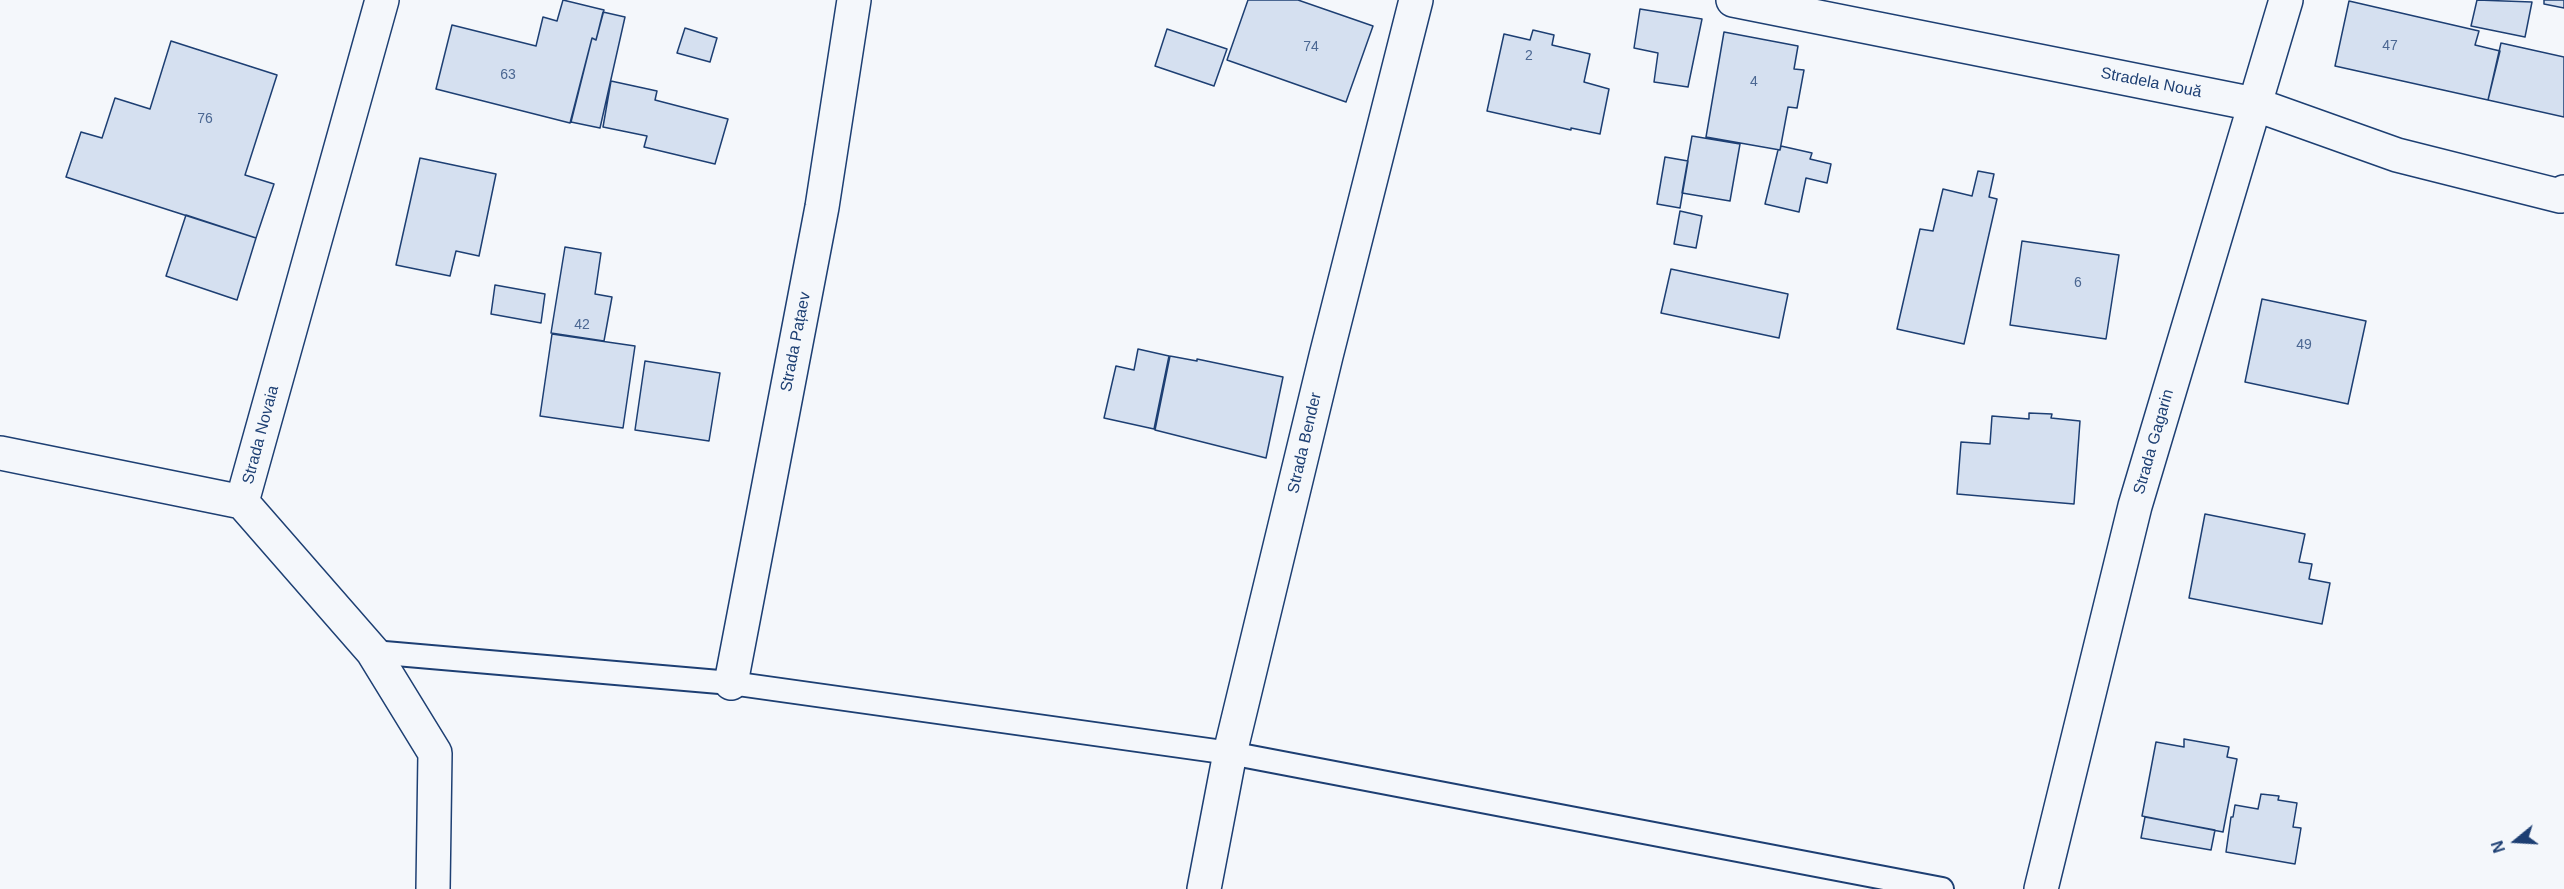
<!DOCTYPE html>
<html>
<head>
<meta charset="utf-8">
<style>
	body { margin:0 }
	#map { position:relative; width:2564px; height:889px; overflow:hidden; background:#f4f7fb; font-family:Arial,sans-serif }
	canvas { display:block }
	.north { position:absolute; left:2486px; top:811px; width:60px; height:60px; -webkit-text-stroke:4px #f4f7fb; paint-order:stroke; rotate:252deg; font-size:16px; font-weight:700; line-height:24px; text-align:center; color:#1d3f73 }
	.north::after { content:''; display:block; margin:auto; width:21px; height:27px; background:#1d3f73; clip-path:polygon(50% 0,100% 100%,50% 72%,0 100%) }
</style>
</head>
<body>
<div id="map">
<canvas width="2564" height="889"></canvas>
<div class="north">N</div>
</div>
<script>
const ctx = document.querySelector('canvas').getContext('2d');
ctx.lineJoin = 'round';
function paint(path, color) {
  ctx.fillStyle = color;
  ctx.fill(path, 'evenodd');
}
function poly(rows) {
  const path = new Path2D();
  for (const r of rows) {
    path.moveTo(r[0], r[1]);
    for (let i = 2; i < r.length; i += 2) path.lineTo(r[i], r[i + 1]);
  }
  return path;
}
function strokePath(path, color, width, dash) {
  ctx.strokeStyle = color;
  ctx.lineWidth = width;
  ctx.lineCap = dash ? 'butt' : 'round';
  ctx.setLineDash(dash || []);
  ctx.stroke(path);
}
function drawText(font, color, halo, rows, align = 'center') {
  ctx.font = font + ' Arial,sans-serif';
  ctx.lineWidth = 4.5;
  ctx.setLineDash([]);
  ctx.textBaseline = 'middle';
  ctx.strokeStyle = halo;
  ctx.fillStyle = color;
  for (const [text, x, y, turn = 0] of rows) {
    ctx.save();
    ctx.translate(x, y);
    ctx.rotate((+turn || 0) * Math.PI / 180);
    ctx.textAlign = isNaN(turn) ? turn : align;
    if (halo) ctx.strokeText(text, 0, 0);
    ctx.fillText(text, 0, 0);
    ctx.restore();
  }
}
const building = poly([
	[563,0,604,10,596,40,592,38,570,123,436,89,452,25,536,46,543,17,557,21,563,0],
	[1248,0,1298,0,1373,26,1346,102,1227,60,1248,0],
	[2477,0,2532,2,2525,37,2471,26,2477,0],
	[2544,0,2564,0,2564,8,2544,4,2544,0],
	[2349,1,2479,31,2475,45,2500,51,2488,100,2335,66,2349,1],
	[1640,9,1702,19,1688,87,1654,82,1658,53,1634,48,1640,9],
	[603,12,625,17,600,128,571,122,592,38,596,40,603,12],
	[685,28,717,38,710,62,677,53,685,28],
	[1167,29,1227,49,1214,86,1155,66,1167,29],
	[1533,30,1554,35,1552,45,1590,54,1584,82,1609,89,1600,134,1571,128,1571,130,1487,111,1504,34,1530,40,1533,30],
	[1724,32,1798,46,1794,69,1804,70,1797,108,1788,107,1780,150,1706,137,1724,32],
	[171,41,277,75,245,175,274,184,256,238,66,177,81,132,102,138,115,98,150,109,171,41],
	[2501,43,2564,57,2564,117,2488,100,2501,43],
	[611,81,657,91,655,100,728,119,715,164,644,147,647,136,603,127,611,81],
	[1692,136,1740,144,1730,201,1682,193,1692,136],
	[1781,146,1812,153,1810,159,1831,164,1827,183,1806,178,1799,212,1765,204,1778,150,1780,150,1781,146],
	[1665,157,1688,161,1680,208,1657,204,1665,157],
	[420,158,496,174,479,256,456,251,450,276,396,265,420,158],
	[1978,171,1994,174,1989,197,1997,199,1964,344,1897,329,1920,229,1933,231,1943,189,1972,196,1978,171],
	[1680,211,1702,216,1696,248,1674,244,1680,211],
	[186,215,256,238,237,300,166,276,186,215],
	[2022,241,2119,255,2106,339,2010,325,2022,241],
	[565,247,601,253,595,294,612,297,604,341,551,333,565,247],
	[1671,269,1788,294,1779,338,1661,313,1671,269],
	[495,285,545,294,541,323,491,314,495,285],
	[2262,299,2366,321,2348,404,2245,382,2262,299],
	[552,334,635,346,623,428,540,416,552,334],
	[1138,349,1169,356,1154,429,1104,418,1116,366,1134,370,1138,349],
	[1170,356,1197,361,1197,359,1283,377,1266,458,1155,430,1170,356],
	[645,361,720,373,709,441,635,430,645,361],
	[2029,413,2052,414,2051,418,2080,421,2074,504,1957,494,1961,442,1990,444,1992,416,2029,419,2029,413],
	[2205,514,2305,534,2299,562,2312,564,2309,579,2330,583,2322,624,2189,598,2205,514],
	[2184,739,2229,747,2227,757,2237,759,2223,832,2142,816,2156,742,2184,747,2184,739],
	[2261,794,2279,796,2278,800,2297,803,2293,827,2301,828,2295,864,2226,852,2231,817,2233,817,2235,805,2258,809,2261,794],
	[2145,817,2215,830,2211,850,2141,838,2145,817]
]);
paint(building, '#d5e0f0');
strokePath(building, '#1d3f73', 1.5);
const service = poly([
	[373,652,731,683,1230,753,1942,889]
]);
const minor = poly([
	[1733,0,2254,104,2397,155,2560,196,2564,192],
	[0,453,242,502],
	[242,502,382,0],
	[242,502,373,652,435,753,433,889],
	[731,683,822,207,854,0],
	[1204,889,1230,753,1326,356,1416,0],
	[2041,889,2135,506,2286,0]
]);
strokePath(service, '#1d3f73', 26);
strokePath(minor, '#1d3f73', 36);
strokePath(service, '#f4f7fb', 22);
strokePath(minor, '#f4f7fb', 33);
drawText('14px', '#4b6792', null, [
	["47",2390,46],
	["74",1311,47],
	["2",1529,56],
	["63",508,75],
	["4",1754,82],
	["76",205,119],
	["6",2078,283],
	["42",582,325],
	["49",2304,345]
]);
drawText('16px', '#1d3f73', '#f4f7fb', [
	["Stradela Nouă",2151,83,11],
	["Strada Pațaev",796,342,-79],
	["Strada Novaia",261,435,-75],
	["Strada Gagarin",2154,442,-74],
	["Strada Bender",1305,443,-77]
]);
</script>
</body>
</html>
